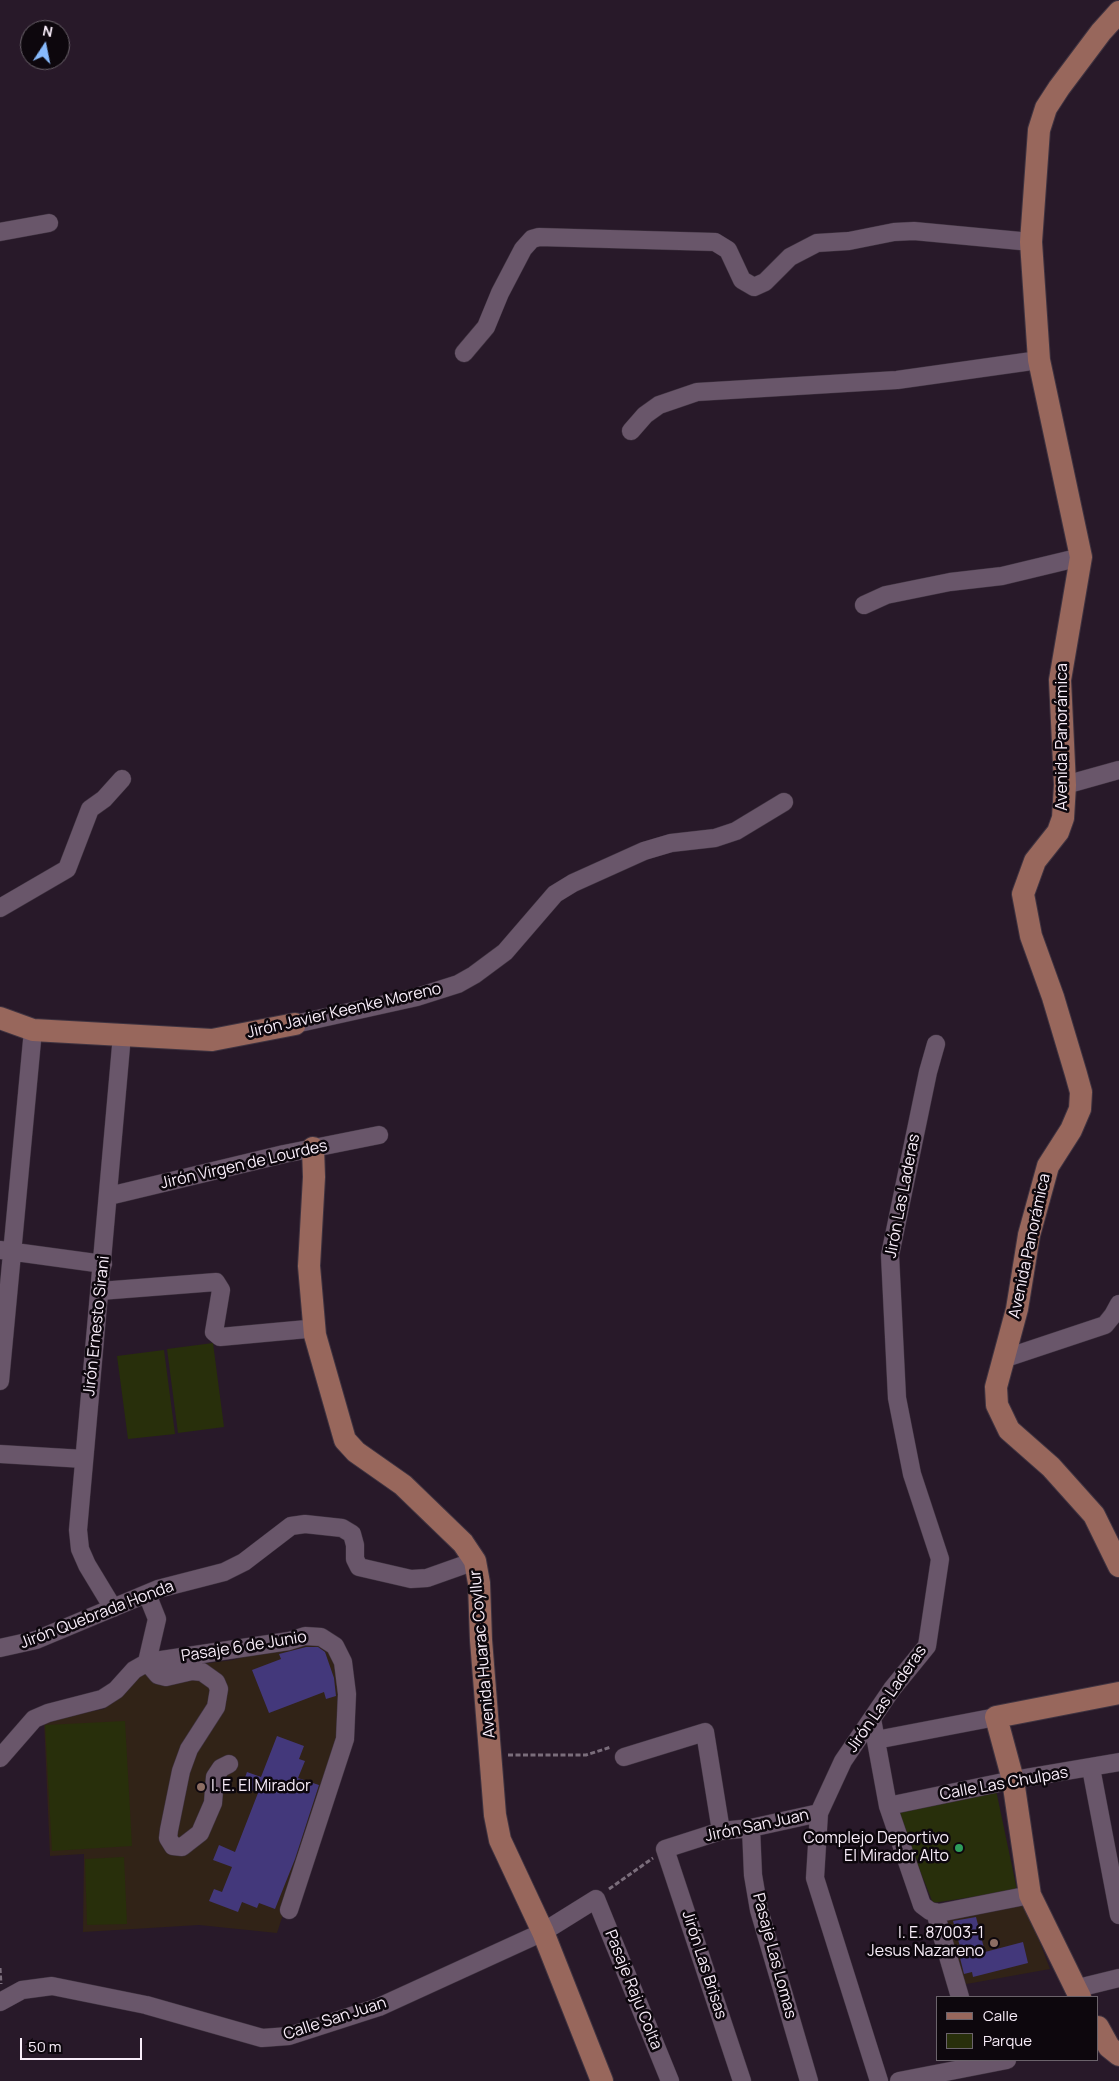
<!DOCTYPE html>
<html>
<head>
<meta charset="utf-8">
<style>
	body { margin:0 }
	#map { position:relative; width:1119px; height:2081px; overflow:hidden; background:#281929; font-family:Manrope,sans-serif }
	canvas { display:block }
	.legend { position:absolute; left:936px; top:1996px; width:162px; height:65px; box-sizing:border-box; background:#0d070d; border:1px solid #6b636b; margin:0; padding:6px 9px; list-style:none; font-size:15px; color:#f8edf9 }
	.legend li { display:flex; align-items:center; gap:10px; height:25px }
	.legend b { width:25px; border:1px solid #6b636b }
	.north { position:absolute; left:20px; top:20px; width:50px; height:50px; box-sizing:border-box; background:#0d070d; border:1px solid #6b636b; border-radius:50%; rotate:11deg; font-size:14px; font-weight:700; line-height:20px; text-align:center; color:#f8edf9 }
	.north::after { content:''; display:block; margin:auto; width:18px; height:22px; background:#88bafc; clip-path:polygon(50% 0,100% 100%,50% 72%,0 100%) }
	.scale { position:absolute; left:20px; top:2038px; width:122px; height:22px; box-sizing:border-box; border:2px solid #f8edf9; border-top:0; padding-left:6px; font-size:15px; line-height:18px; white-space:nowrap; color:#f8edf9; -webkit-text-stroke:4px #0d070d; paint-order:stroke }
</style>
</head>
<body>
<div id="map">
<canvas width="1119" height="2081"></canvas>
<ul class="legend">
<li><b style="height:6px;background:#98675c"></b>Calle</li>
<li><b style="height:14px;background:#282f0b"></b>Parque</li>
</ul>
<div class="north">N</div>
<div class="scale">50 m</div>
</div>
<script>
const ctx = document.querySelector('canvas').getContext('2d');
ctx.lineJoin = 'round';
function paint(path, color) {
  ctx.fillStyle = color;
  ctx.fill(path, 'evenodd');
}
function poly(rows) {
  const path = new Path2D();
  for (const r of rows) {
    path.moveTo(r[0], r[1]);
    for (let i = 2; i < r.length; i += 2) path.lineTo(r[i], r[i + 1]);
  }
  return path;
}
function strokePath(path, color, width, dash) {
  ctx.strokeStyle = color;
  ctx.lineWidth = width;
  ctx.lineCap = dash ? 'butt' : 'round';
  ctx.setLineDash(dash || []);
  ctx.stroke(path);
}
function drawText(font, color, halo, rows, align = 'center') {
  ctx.font = font + ' Manrope,sans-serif';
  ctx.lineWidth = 5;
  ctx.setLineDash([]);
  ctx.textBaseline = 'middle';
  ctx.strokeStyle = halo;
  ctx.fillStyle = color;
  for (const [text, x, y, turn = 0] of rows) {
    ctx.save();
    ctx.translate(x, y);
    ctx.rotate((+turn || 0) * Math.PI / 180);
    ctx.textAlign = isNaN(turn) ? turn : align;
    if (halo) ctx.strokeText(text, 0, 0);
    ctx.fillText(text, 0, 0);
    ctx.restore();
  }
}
paint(poly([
	[305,1638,330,1648,343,1692,341,1736,277,1933,199,1925,83,1932,84,1854,50,1856,44,1720,104,1709,145,1671,233,1660],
	[1022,1903,1026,1906,1050,1969,961,1985,943,1921]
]), '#312317');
paint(poly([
	[213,1343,224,1427,178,1433,167,1349],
	[164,1350,175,1434,128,1439,117,1356],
	[125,1721,132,1846,52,1851,45,1725],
	[996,1790,1017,1890,933,1903,896,1811],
	[124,1857,127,1924,87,1925,85,1859]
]), '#282f0b');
paint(poly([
	[306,1647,318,1647,325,1652,334,1678,336,1696,326,1699,324,1692,269,1713,252,1670,281,1659,279,1654],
	[277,1736,304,1746,299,1759,305,1761,298,1778,319,1785,295,1859,275,1909,259,1903,257,1908,242,1902,238,1912,209,1901,214,1889,222,1892,232,1867,213,1860,219,1845,235,1852,258,1793,242,1786,247,1772,261,1777],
	[976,1917,985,1952,1023,1942,1028,1963,973,1977,972,1972,964,1974,960,1958,963,1958,953,1921]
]), '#43387b');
const minor = poly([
	[0,232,49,223],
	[464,353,486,327,500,293,523,249,532,239,539,237,715,242,728,250,742,280,754,287,765,282,790,257,817,243,849,241,894,232,914,231,1031,242],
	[631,431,645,415,659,405,697,392,897,380,1039,360],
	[864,605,886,595,950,582,1002,576,1081,557],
	[1065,785,1119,770],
	[0,908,67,869,90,809,104,799,122,779],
	[295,1024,417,997,458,984,474,975,505,952,555,894,573,883,644,851,671,843,715,838,736,831,784,802],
	[109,1196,284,1154,379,1135],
	[0,1250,103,1264],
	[100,1291,216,1282,221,1290,214,1332,220,1337,307,1329,313,1331,315,1335],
	[1003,1359,1105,1325,1113,1315,1119,1304],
	[0,1381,33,1030],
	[0,1454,84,1459],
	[147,1594,157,1619,147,1662,158,1675,166,1677,192,1671,202,1672,216,1682,219,1689,216,1707,189,1749,181,1771,169,1830,168,1838,173,1846,182,1847,200,1833,213,1803,215,1777,221,1768,229,1764],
	[113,1608,87,1565,80,1549,78,1530,122,1035],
	[0,1648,36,1640,158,1589,224,1572,244,1562,291,1526,305,1524,342,1528,352,1534,355,1545,355,1559,359,1567,411,1579,427,1578,475,1561],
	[872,1719,888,1806,922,1905,930,1911,939,1913,1030,1895],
	[876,1740,996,1717],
	[624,1757,705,1732,721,1831],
	[0,1758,34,1719,48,1713,102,1699,116,1690,134,1670,148,1662,289,1641,305,1636,321,1637,335,1646,343,1662,347,1694,345,1739,289,1910],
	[1091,1768,1119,1915],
	[888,1806,1013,1780,1119,1762],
	[751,1828,753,1875,759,1910,809,2081],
	[935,1912,960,1997],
	[1074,1989,1119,1978],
	[0,2002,22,1990,52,1986,146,2005,262,2038,289,2036,379,2007,543,1932,596,1899,670,2081],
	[742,2081,665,1849,721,1831,751,1828,819,1813],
	[879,2081,815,1878,819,1813,843,1761,892,1689,927,1646,940,1559,912,1474,897,1398,890,1255,928,1072,936,1044],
	[899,2081,1007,2060]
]);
const major = poly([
	[1119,12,1101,32,1059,88,1046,108,1039,130,1031,242,1039,360,1081,557,1060,680,1065,785,1063,818,1058,832,1035,861,1023,894,1031,936,1053,997,1076,1074,1081,1092,1080,1109,1071,1130,1048,1166,1029,1235,1017,1309,996,1387,997,1405,1009,1430,1051,1467,1094,1515,1119,1566],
	[0,1018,33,1030,212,1040,295,1024],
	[313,1148,314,1177,309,1266,315,1335,345,1440,356,1452,403,1485,463,1543,475,1561,479,1583,481,1640,495,1815,500,1840,543,1932,602,2081],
	[1080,1997,1030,1895,1013,1780,996,1717,1119,1693],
	[1098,2027,1109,2047,1119,2055]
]);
strokePath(minor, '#3f3340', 19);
strokePath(major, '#3f3340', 24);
strokePath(poly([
	[508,1755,586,1755,611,1747],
	[609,1889,653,1858],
	[0,1968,1,1984]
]), '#7a6d7b', 3, [5, 2.5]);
strokePath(minor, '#69566a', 18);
strokePath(major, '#98675c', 22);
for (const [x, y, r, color] of [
	[201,1787,5,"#8d6e63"],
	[959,1848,5,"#2e9e5b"],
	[994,1943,5,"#8d6e63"]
]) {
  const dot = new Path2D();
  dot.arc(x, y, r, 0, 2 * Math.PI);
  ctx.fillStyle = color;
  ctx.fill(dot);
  strokePath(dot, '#0d070d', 2);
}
drawText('16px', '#f8edf9', '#0d070d', [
	["Avenida Panorámica",1063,737,-90],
	["Jirón Javier Keenke Moreno",344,1011,-13],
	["Jirón Virgen de Lourdes",244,1165,-13],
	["Jirón Las Laderas",903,1196,-79],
	["Avenida Panorámica",1030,1246,-78],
	["Jirón Ernesto Sirani",97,1326,-84],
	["Jirón Quebrada Honda",97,1615,-21],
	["Pasaje 6 de Junio",244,1647,-9],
	["Avenida Huarac Coyllur",483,1654,-95],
	["Jirón Las Laderas",887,1699,-55],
	["Calle Las Chulpas",1004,1784,-10],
	["Jirón San Juan",757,1826,-12],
	["Pasaje Las Lomas",774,1956,75],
	["Jirón Las Brisas",704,1965,72],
	["Pasaje Raju Colta",633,1990,68],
	["Calle San Juan",335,2019,-18]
]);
drawText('16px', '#f8edf9', '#0d070d', [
	["I. E. El Mirador",211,1787,"left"],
	["Complejo Deportivo",949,1839],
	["El Mirador Alto",949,1857],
	["I. E. 87003-1",984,1934],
	["Jesus Nazareno",984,1952]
], 'right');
</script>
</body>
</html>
